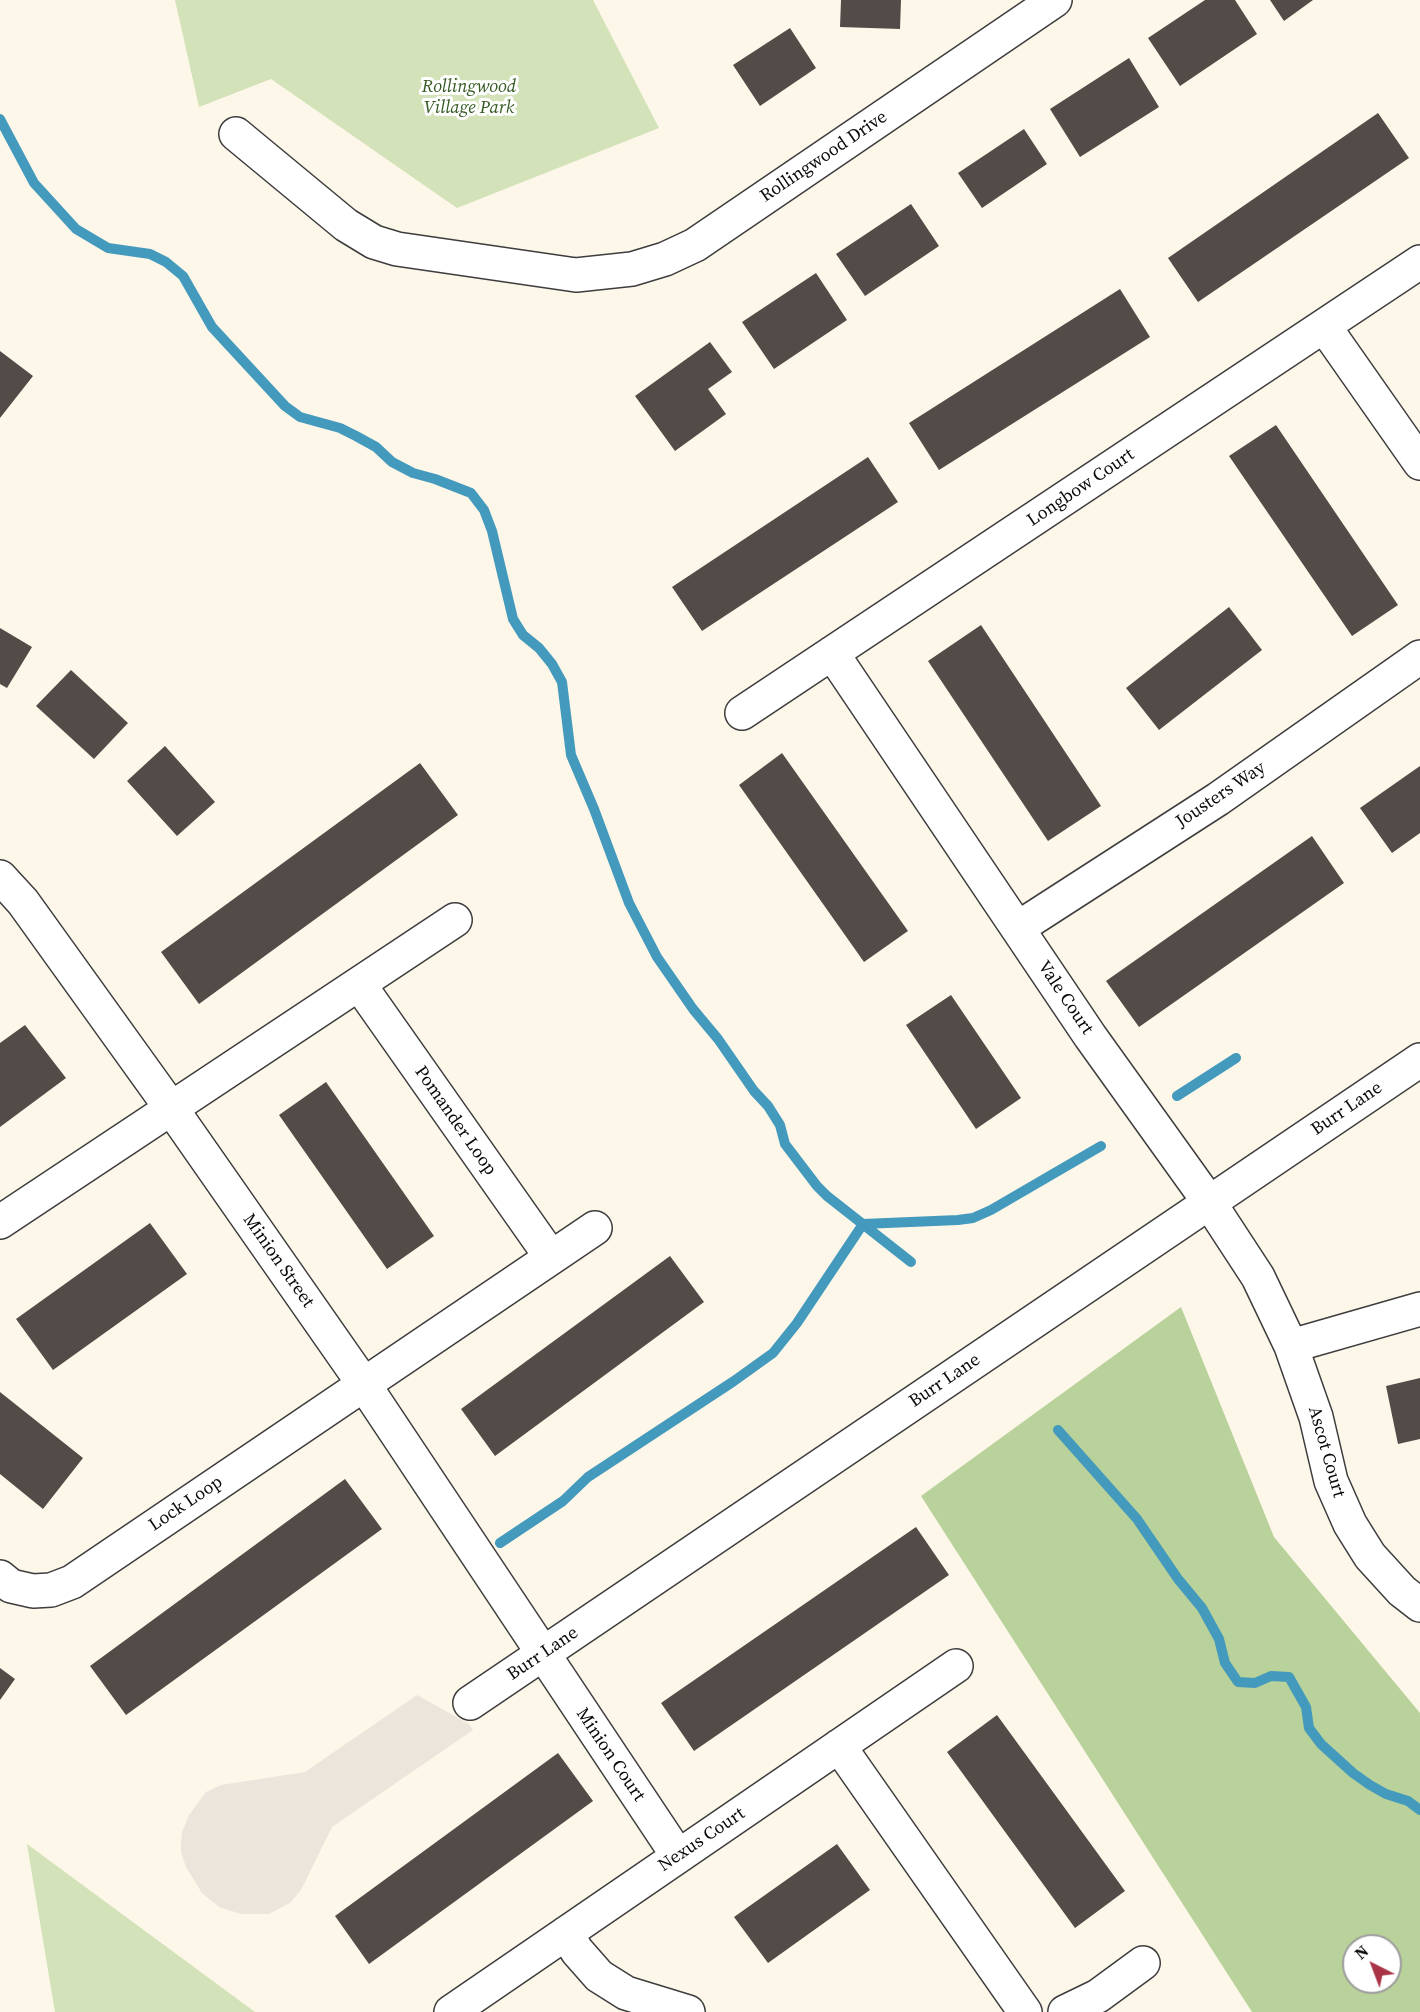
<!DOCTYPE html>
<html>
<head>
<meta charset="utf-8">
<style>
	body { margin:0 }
	#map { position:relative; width:1420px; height:2012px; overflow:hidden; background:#fdf7ea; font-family:"Source Serif 4",serif }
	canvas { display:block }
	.north { position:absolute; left:1342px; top:1934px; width:60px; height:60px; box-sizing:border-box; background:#fff; border:2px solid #9d9d9d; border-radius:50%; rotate:318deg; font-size:16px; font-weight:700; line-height:24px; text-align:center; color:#0a0a0a }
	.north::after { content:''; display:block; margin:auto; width:21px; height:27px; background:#a93447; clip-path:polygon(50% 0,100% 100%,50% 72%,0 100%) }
</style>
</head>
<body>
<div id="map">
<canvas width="1420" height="2012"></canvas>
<div class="north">N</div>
</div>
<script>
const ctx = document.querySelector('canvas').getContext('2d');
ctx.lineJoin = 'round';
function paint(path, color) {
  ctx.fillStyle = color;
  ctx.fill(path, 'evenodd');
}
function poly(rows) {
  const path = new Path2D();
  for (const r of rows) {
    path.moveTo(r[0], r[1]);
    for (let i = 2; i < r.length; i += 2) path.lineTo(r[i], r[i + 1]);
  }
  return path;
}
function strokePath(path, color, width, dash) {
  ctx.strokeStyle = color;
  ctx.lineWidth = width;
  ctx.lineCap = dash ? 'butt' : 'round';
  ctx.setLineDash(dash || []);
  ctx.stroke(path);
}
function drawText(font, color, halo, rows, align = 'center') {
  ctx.font = font + ' "Source Serif 4",serif';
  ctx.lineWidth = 6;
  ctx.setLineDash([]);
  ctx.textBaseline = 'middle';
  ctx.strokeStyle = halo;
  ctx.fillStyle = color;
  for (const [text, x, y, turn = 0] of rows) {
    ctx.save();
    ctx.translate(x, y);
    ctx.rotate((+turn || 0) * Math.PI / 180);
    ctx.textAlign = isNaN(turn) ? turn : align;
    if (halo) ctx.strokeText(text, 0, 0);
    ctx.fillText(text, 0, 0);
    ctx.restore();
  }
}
paint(poly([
	[175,0,593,0,659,128,457,208,271,79,199,107],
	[27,1844,255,2012,55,2012]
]), '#d3e2b8');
paint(poly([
	[1181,1307,1274,1537,1420,1713,1420,2012,1252,2012,921,1496],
	[1354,1946,1390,1946,1390,1982,1354,1982]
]), '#b9d19a');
paint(poly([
	[417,1695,469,1724,473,1730,332,1827,301,1890,290,1903,269,1914,241,1914,219,1907,202,1893,186,1867,181,1852,181,1842,182,1832,189,1815,206,1792,221,1785,305,1772]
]), '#ebe5db');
strokePath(poly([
	[0,119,34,183,76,229,108,248,150,254,166,262,183,276,212,327,285,406,300,417,340,428,356,436,376,447,392,462,413,473,435,479,471,493,484,510,492,531,513,619,523,635,539,648,552,664,562,682,571,755,594,809,629,903,657,957,693,1009,718,1039,754,1091,768,1106,780,1125,785,1144,817,1186,827,1196,911,1262],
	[1177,1096,1236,1058],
	[1058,1430,1137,1519,1178,1579,1202,1608,1219,1639,1225,1663,1238,1682,1255,1683,1271,1676,1289,1677,1306,1707,1309,1728,1321,1744,1353,1773,1370,1785,1386,1794,1408,1801,1420,1810],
	[500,1543,563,1501,588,1477,734,1381,773,1353,797,1323,863,1224,958,1220,973,1218,991,1210,1101,1146]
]), '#449abc', 10);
paint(poly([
	[841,0,901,0,900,29,840,27],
	[1205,0,1235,0,1257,34,1180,86,1148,38],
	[1270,0,1313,0,1284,21],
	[790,28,816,68,760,106,733,65],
	[1129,58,1159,107,1080,157,1050,109],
	[1378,113,1409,158,1198,302,1168,258],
	[1024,129,1047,164,982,208,958,173],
	[911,204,939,246,865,296,836,254],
	[816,273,847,320,774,369,742,322],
	[1120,289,1150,337,939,470,909,423],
	[710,342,732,372,708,389,726,414,675,451,635,396],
	[0,351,33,376,0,418],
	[1276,425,1398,605,1352,636,1229,456],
	[868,457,898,502,702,631,672,587],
	[1229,607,1262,650,1159,730,1126,688],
	[981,625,1101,806,1048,841,928,661],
	[0,628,32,647,7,688,0,684],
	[71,670,128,723,94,759,36,706],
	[165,746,215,802,177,836,127,781],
	[782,753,908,931,864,962,739,785],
	[420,763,458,815,199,1004,161,952],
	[1420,766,1420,833,1392,853,1360,808],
	[1312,836,1344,883,1139,1027,1106,981],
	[951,995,1021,1098,976,1129,906,1025],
	[25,1025,66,1078,0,1127,0,1043],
	[326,1082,434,1236,387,1269,279,1115],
	[150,1223,187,1274,53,1370,16,1319],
	[670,1256,704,1302,495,1456,461,1409],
	[1420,1378,1420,1439,1398,1444,1386,1386],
	[0,1392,83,1458,43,1509,0,1474],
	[345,1479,382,1529,126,1715,90,1666],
	[916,1527,949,1575,694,1751,661,1703],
	[0,1668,15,1679,0,1700],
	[997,1715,1125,1891,1075,1928,947,1752],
	[558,1753,593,1801,369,1964,335,1916],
	[837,1844,870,1890,768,1963,734,1917]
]), '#524b48');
const minor = poly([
	[236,134,346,225,374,242,397,249,576,275,632,269,665,259,695,245,1055,0],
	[1324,326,1420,463],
	[832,653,1090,1036,1209,1202,1258,1277,1291,1346,1316,1417,1331,1481,1350,1524,1370,1556,1402,1591,1420,1605],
	[742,713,1420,262],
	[0,877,23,902,171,1108,363,1383,678,1856],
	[1018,928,1218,799,1420,657],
	[359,984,551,1257],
	[0,1222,455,920],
	[1291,1346,1420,1309],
	[0,1577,11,1586,33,1591,51,1590,72,1582,595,1228],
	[470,1703,1420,1060],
	[839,1746,1025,2012],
	[566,1933,577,1951,599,1976,626,1993,688,2012],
	[451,2012,956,1666],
	[1065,2012,1098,1996,1143,1963]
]);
strokePath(minor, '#3d3d3d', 36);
strokePath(minor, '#fff', 33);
drawText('italic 18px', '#355a23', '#fff', [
	["Rollingwood",469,87],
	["Village Park",469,108]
]);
drawText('18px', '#0a0a0a', '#fff', [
	["Rollingwood Drive",824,157,-34],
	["Longbow Court",1081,488,-34],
	["Jousters Way",1221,795,-34],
	["Vale Court",1065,998,56],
	["Burr Lane",1347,1109,-34],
	["Pomander Loop",455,1121,55],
	["Minion Street",278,1261,55],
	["Burr Lane",945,1381,-34],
	["Ascot Court",1326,1452,74],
	["Lock Loop",186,1504,-34],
	["Burr Lane",543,1654,-34],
	["Minion Court",610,1755,56],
	["Nexus Court",702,1840,-34]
]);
</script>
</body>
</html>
